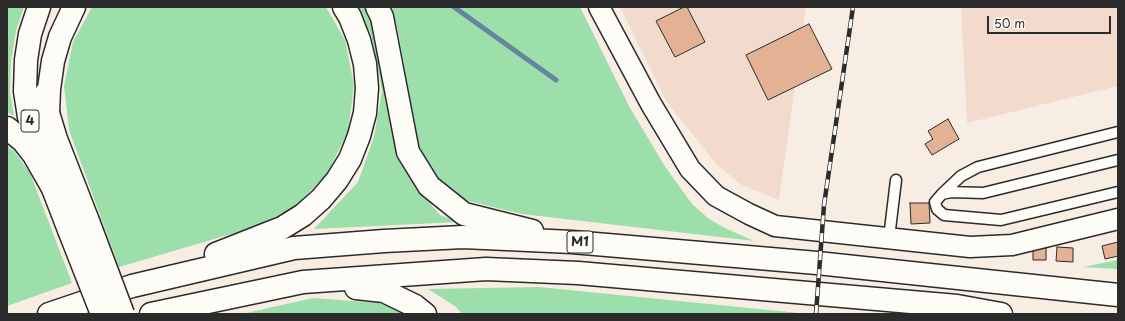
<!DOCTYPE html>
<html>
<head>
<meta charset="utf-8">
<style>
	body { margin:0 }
	#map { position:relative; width:1125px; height:321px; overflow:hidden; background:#f8ede3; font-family:"Playpen Sans",sans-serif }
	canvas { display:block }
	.frame { position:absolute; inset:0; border:8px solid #2b2b2b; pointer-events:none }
	.scale { position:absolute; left:987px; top:16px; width:124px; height:18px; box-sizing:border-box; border:2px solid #2b2b2b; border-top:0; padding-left:5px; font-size:12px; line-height:14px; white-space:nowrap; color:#2b2b2b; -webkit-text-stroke:3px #fdfcf7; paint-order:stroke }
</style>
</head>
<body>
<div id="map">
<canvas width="1125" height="321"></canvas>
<div class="frame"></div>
<div class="scale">50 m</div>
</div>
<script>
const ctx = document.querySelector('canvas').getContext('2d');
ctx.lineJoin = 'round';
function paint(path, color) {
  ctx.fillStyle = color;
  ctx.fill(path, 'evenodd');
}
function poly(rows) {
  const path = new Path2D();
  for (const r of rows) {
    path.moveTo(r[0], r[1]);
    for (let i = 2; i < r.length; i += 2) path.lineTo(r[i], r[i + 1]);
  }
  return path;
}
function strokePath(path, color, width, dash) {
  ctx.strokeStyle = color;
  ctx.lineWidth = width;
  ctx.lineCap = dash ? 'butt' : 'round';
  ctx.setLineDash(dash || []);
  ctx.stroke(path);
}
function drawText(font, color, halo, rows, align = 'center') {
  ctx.font = font + ' "Playpen Sans",sans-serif';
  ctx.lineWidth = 3.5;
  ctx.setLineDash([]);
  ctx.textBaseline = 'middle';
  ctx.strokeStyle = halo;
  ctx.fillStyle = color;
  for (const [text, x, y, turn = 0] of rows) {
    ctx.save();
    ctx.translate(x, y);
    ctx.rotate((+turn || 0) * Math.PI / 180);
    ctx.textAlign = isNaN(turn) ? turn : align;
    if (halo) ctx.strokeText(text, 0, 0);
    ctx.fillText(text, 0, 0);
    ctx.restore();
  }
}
paint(poly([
	[620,7,806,7,779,200,742,185,716,164,666,101],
	[961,7,1118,7,1118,86,967,123]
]), '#f2dbcc');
paint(poly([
	[7,7,24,7,16,31,11,61,10,92,14,116,7,112],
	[92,7,326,7,345,40,354,85,348,131,328,172,296,206,255,227,119,267,69,130,64,86,73,42],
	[356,7,368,7,384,68,391,122,399,161,417,188,440,215,460,222,314,229,358,182,374,137,382,91,371,34],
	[390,7,580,7,630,108,664,165,692,204,709,219,725,228,754,241,522,214,464,200,433,178,418,143,397,26],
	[7,146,14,151,30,173,72,283,7,306],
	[1118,260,1118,269,1083,267],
	[539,287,809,314,462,314,455,306,428,289],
	[313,298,379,303,406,314,242,314]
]), '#9ddfaa');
strokePath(poly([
	[454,7,556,80]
]), '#65879e', 5);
const building = poly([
	[684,7,687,7,705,42,675,57,656,21,684,7],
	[809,24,832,69,768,100,746,55,809,24],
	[948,119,959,139,932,155,925,144,933,139,928,131,948,119],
	[910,203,929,203,930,223,911,224,910,203],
	[1118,242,1118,256,1105,259,1102,246,1118,242],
	[1057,247,1073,248,1073,262,1056,261,1057,247],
	[1033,248,1046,248,1046,260,1033,260,1033,248]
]);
paint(building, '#e3b295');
strokePath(building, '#2b2b2b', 1);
const lane = poly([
	[1118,160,983,193,951,192,942,194,935,202,937,209,944,215,1001,220,1118,192],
	[942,194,961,176,978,167,1118,132],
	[889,238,896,180]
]);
const street = poly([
	[599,7,651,104,690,169,716,196,749,214,775,226,970,247,1012,245,1118,219]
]);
const primary = poly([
	[39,7,30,34,26,60,25,91,29,117,37,147,69,230],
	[46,93,48,113,56,139,88,221]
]);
const highway = poly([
	[377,7,382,17,408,152,429,186,464,214,532,231],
	[48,113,49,89,53,61,60,37,74,7],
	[7,128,23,141,34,155,54,190],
	[216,254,282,228,303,215,321,199,337,180,350,159,359,136,365,113,367,88,365,64,359,40,350,17,344,7],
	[356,288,384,291,415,306,425,314],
	[49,314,132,286,294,248,384,241,463,237,572,242,817,263,1118,295],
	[151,314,303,282,486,269,578,273,957,306,1001,314]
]);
strokePath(lane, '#2b2b2b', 13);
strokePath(street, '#2b2b2b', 23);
strokePath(primary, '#2b2b2b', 25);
strokePath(highway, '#2b2b2b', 25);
strokePath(lane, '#fdfcf7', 10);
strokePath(street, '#fdfcf7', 20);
strokePath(primary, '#fdfcf7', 22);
strokePath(highway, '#fdfcf7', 22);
const rail = poly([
	[816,314,824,205,853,7]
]);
strokePath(rail, '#2b2b2b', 4.5);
strokePath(rail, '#fdfcf7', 3, [9]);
const primaryBridge = poly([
	[88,221,123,314],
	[69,230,102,314]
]);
strokePath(primaryBridge, '#2b2b2b', 25, []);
strokePath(primaryBridge, '#fdfcf7', 22);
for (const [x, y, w] of [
	[30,121,18],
	[580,242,26]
]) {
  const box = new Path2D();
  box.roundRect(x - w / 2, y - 11, w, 22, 3);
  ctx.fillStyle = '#fdfcf7';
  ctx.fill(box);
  strokePath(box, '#2b2b2b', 1);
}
drawText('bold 13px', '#2b2b2b', null, [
	["4",30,121],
	["M1",580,242]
]);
</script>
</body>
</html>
